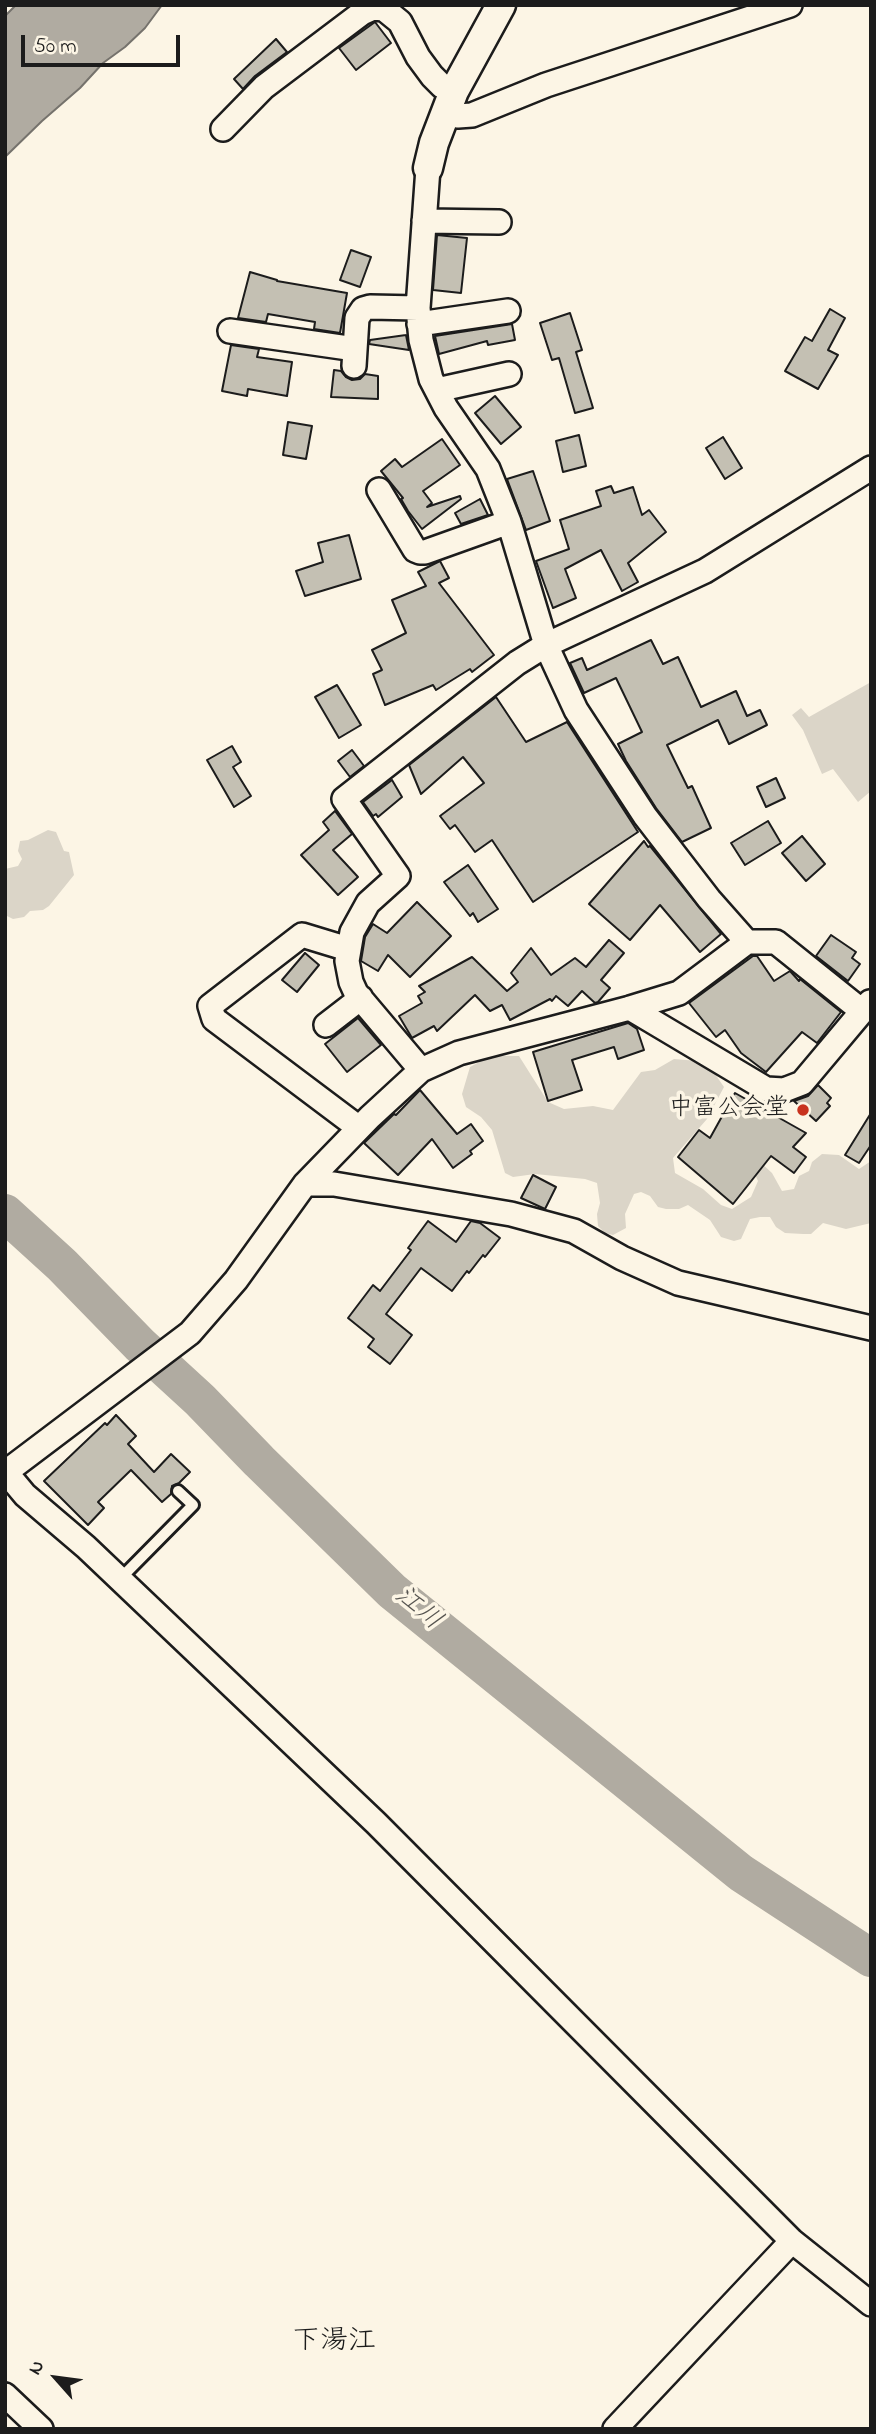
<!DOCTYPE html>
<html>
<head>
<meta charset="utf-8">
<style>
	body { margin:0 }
	#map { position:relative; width:876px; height:2434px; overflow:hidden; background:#fcf5e5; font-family:"Indie Flower",sans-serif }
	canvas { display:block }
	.frame { position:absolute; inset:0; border:7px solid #1c1c1c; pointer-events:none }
	.north { position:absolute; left:21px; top:2343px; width:70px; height:70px; -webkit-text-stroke:5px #fcf5e5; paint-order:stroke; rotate:298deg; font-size:19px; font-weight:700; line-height:28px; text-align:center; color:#1c1c1c }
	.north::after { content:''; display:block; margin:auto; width:24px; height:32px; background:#1c1c1c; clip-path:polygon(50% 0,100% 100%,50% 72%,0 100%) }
	.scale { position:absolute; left:21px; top:35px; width:159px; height:32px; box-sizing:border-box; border:4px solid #1c1c1c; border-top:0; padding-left:9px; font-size:21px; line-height:24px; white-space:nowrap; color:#1c1c1c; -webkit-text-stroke:5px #fcf5e5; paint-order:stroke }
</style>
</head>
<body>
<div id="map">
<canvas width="876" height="2434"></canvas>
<div class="frame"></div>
<div class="north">N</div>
<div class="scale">50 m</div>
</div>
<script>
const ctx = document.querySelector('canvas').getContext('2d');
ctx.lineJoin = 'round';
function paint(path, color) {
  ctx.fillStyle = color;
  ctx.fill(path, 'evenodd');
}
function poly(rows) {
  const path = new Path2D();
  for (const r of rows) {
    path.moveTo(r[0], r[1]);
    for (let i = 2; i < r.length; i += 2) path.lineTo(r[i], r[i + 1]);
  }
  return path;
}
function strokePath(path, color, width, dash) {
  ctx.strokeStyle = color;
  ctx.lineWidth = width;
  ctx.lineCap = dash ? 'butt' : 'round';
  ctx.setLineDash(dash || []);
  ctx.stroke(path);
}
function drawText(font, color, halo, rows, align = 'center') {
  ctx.font = font + ' "Indie Flower","Klee One",sans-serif';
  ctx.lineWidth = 7;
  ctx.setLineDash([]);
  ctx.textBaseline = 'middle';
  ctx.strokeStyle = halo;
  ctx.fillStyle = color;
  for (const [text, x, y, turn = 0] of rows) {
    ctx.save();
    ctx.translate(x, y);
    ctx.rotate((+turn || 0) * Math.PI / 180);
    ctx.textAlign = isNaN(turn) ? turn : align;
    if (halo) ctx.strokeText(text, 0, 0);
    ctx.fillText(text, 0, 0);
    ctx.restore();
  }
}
paint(poly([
	[871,682,871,791,858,802,833,769,822,774,803,730,792,715,801,708,809,717],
	[48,830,56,832,64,851,69,852,74,875,49,906,43,910,30,911,24,917,13,919,5,915,5,869,18,866,22,859,18,851,20,841,28,840],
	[490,1056,519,1056,548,1102,564,1109,593,1106,613,1110,641,1072,655,1070,674,1059,698,1061,715,1074,724,1087,707,1119,673,1158,675,1173,703,1189,721,1205,732,1209,751,1197,758,1181,752,1168,759,1161,772,1173,782,1191,794,1189,799,1176,809,1171,812,1162,822,1154,839,1155,859,1169,871,1161,871,1223,846,1229,823,1223,811,1234,803,1234,785,1233,776,1227,770,1217,760,1217,750,1219,741,1239,734,1241,721,1237,710,1220,688,1205,679,1209,666,1209,658,1207,650,1196,641,1192,634,1194,625,1214,626,1228,613,1235,605,1233,598,1226,597,1214,600,1203,597,1183,585,1179,535,1174,513,1177,505,1173,492,1130,481,1117,466,1107,462,1094,470,1067]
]), '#dbd5c8');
const water = poly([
	[16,5,162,5,145,28,125,47,103,63,80,88,42,121,5,157,5,16,16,5]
]);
paint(water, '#b0aba1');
strokePath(water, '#75726c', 2);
strokePath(poly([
	[5,1213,62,1265,140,1345,200,1400,259,1461,392,1591,741,1873,871,1958]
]), '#b0aba1', 38);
const building = poly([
	[375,22,391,43,356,70,339,48,375,22],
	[276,39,287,52,255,76,243,89,234,79,276,39],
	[437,235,467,238,461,293,433,290,437,235],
	[351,250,371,257,360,287,340,280,351,250],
	[250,272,277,280,277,281,347,293,340,333,314,329,315,322,268,314,266,322,238,318,250,272],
	[830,309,845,318,828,350,838,355,818,389,785,371,805,337,812,341,830,309],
	[570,313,582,350,576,352,593,408,575,413,559,358,552,360,540,323,570,313],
	[512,324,515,340,488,345,487,341,439,354,435,336,512,324],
	[406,335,409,350,369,344,370,340,406,335],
	[231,345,259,349,257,357,292,362,287,396,248,389,247,396,222,391,231,345],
	[334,370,341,371,346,377,352,380,360,379,365,374,378,376,378,399,331,397,334,370],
	[495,396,521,427,501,444,475,413,495,396],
	[288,422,312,426,306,459,283,455,288,422],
	[579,435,586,466,563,472,556,441,579,435],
	[723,437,742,468,725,479,706,448,723,437],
	[442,439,460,465,423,491,432,503,427,507,460,496,461,499,422,529,408,511,401,499,403,498,381,471,395,459,402,467,442,439],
	[533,471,550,521,526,530,507,479,533,471],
	[611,486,614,493,633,487,642,515,649,510,666,532,628,563,638,582,622,591,601,550,565,569,576,598,553,608,536,561,569,549,560,520,601,506,596,491,611,486],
	[480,499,488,515,461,524,455,513,480,499],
	[349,535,361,579,305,596,296,571,323,562,318,543,349,535],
	[440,561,449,578,439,583,494,655,472,672,470,669,436,690,433,685,385,705,373,674,382,670,372,650,406,633,392,600,426,586,418,572,440,561],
	[651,640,663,664,678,657,701,707,736,691,747,716,760,710,767,725,729,744,718,720,667,745,688,788,692,786,711,828,682,842,656,808,626,761,618,744,642,732,616,678,584,693,570,663,582,658,587,670,651,640],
	[337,685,361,725,339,738,315,697,337,685],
	[496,697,526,742,567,722,638,832,533,902,492,840,475,852,455,825,450,829,440,816,484,783,463,757,421,794,409,765,496,697],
	[232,746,241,762,233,767,251,796,234,807,207,760,232,746],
	[352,750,364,766,350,777,338,761,352,750],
	[776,778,785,798,766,807,757,787,776,778],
	[392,780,402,797,378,817,376,814,373,816,363,802,392,780],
	[335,811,352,834,333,850,358,877,338,895,301,855,329,830,323,822,335,811],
	[768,821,781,843,745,865,731,843,768,821],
	[802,836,825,864,806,881,782,853,802,836],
	[644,841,648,847,650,846,721,934,700,952,660,905,630,940,589,904,644,841],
	[468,865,498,909,478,922,473,913,470,916,444,882,468,865],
	[417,902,451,936,410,977,388,955,378,971,361,961,365,937,373,924,387,933,417,902],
	[831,935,856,952,852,958,860,964,848,981,816,956,831,935],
	[609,940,624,953,601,980,610,988,598,1002,595,1003,582,991,568,1006,556,996,552,1001,550,999,510,1020,502,1005,490,1011,475,995,437,1031,434,1026,412,1038,399,1016,422,1003,418,996,425,992,419,986,472,957,507,991,518,982,511,973,531,948,551,975,575,958,586,967,609,940],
	[305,953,319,965,297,992,282,980,305,953],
	[753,956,757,956,774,981,790,971,799,981,800,979,841,1012,817,1043,802,1032,766,1072,741,1053,725,1030,716,1037,689,1003,753,956],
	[358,1018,381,1045,347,1072,325,1044,358,1018],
	[628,1023,637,1029,644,1050,618,1059,614,1047,572,1060,582,1090,548,1101,533,1052,628,1023],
	[818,1085,831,1098,827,1103,830,1106,816,1121,794,1101,808,1096,818,1085],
	[420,1090,457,1134,471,1124,483,1141,470,1151,472,1154,453,1168,432,1139,398,1175,364,1143,394,1114,396,1115,420,1090],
	[735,1093,806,1133,793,1147,806,1157,794,1173,771,1156,733,1204,678,1157,699,1130,710,1138,735,1093],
	[871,1113,871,1145,859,1163,845,1155,871,1113],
	[533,1175,556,1187,545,1209,521,1198,533,1175],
	[428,1221,456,1242,471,1221,480,1223,500,1238,485,1257,483,1255,469,1273,467,1271,452,1291,421,1268,386,1314,412,1335,390,1364,368,1347,374,1339,348,1318,373,1285,380,1291,411,1250,408,1248,428,1221],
	[116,1415,136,1436,128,1444,154,1472,171,1454,190,1472,179,1483,172,1486,171,1494,162,1502,131,1470,98,1502,104,1508,88,1525,44,1481,105,1423,107,1425,116,1415]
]);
paint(building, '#c4c0b3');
strokePath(building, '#1c1c1c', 2);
const service = poly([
	[119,1580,193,1505,178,1491]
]);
const minor = poly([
	[445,113,458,116,472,115,546,85,790,5],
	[223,129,264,87,362,13,373,8,384,9,400,22,418,57,432,76,442,86,454,91],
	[428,168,418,308,421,340,431,379,446,408,488,469,509,522,546,645,576,710,645,816,709,899,747,942],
	[424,221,499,222],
	[419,324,508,311],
	[230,331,355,349],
	[354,366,357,318,363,309,370,307,418,308],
	[437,390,509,374],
	[379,490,415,550,420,552,425,552,509,522],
	[348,949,302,935,210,1006,214,1019,359,1128],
	[630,1008,766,1089,784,1090,802,1083,870,1002],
	[326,1025,361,998],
	[421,1070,356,993,351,982,347,961,352,932,368,903,398,876,344,799,517,663,546,645,705,571,871,468],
	[305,1184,334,1184,511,1214,574,1231,622,1258,678,1283,871,1328],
	[5,1471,25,1495,86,1547,376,1823,792,2241,871,2304],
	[6,1472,190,1333,236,1280,305,1184,370,1117,421,1070,459,1053,630,1008,679,993,747,942,776,942,862,1011],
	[5,2395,41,2429],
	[615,2429,792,2241]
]);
const tertiary = poly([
	[428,168,434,143,454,91,501,5]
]);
strokePath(service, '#1c1c1c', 16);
strokePath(minor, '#1c1c1c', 28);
strokePath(tertiary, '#1c1c1c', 33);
strokePath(service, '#fcf5e5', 10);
strokePath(minor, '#fcf5e5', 23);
strokePath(tertiary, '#fcf5e5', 28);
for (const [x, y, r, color] of [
	[803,1110,7,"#c8321e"]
]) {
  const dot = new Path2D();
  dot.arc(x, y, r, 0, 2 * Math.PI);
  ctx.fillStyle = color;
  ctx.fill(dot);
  strokePath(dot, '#fcf5e5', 2.5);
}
drawText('24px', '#1c1c1c', '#fcf5e5', [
	["中富公会堂",789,1110]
], 'right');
drawText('italic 26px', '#575551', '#fcf5e5', [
	["江川",417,1610,40]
]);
drawText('28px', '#1c1c1c', '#fcf5e5', [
	["下湯江",334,2343]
]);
</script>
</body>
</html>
